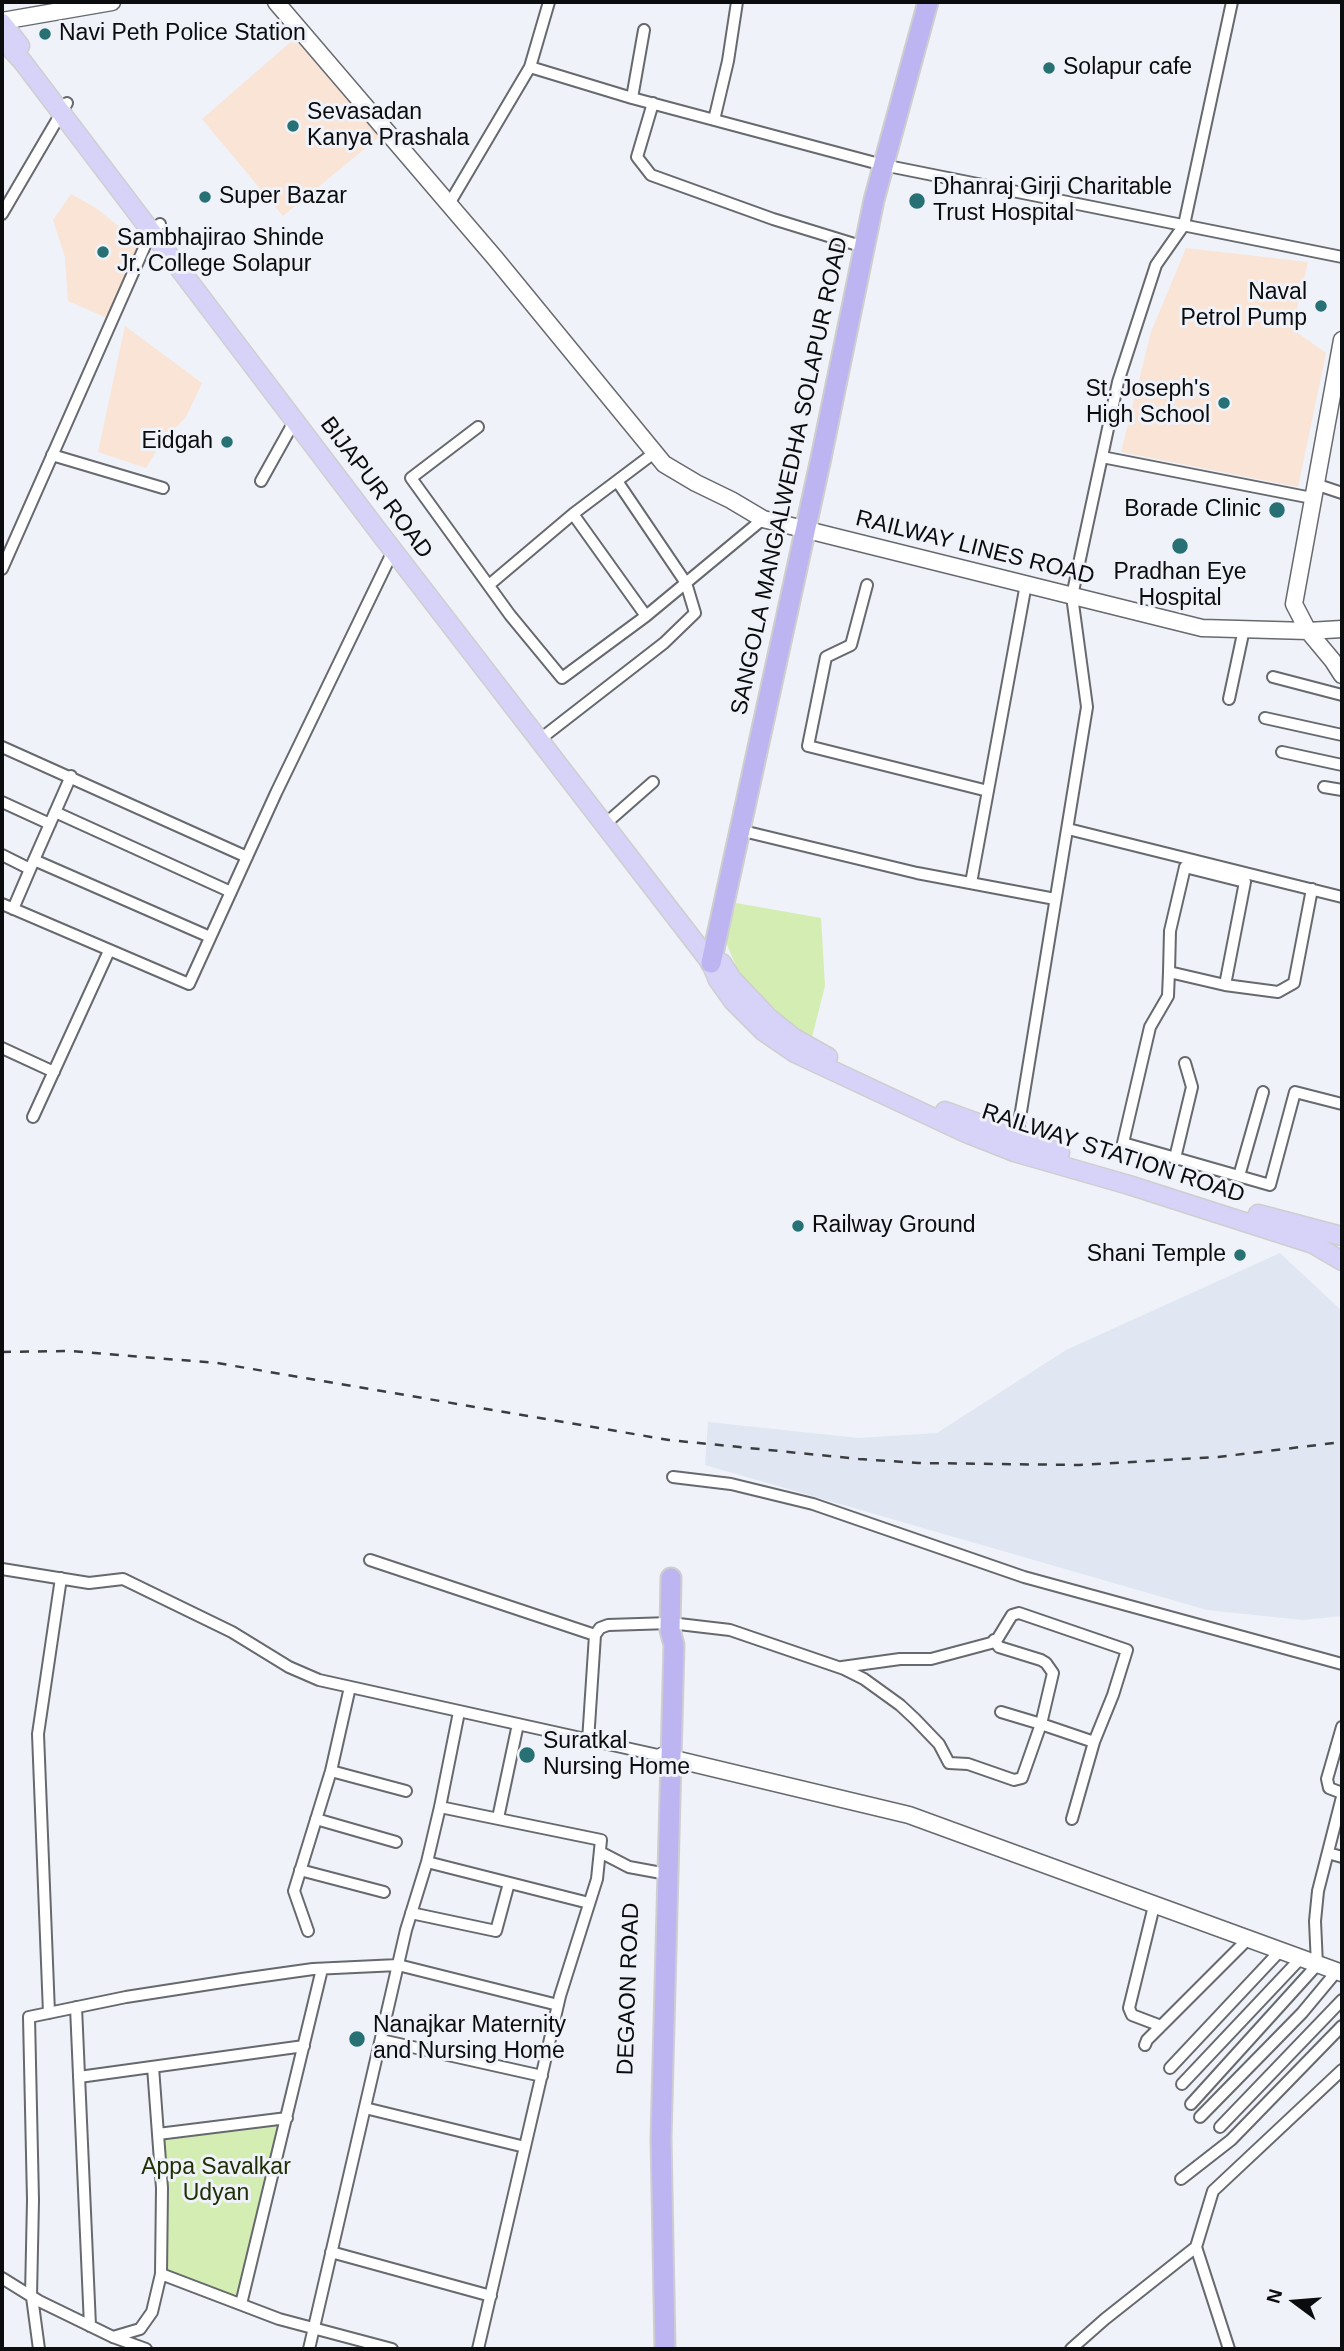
<!DOCTYPE html>
<html>
<head>
<meta charset="utf-8">
<style>
	body { margin:0 }
	#map { position:relative; width:1344px; height:2351px; overflow:hidden; background:#eff2f8; font-family:Helvetica,sans-serif }
	canvas { display:block }
	.frame { position:absolute; inset:0; border:4px solid #0b0c0e; pointer-events:none }
	.north { position:absolute; left:1260px; top:2267px; width:70px; height:70px; -webkit-text-stroke:5px #eff2f8; paint-order:stroke; rotate:286deg; font-size:19px; font-weight:700; line-height:28px; text-align:center; color:#0b0c0e }
	.north::after { content:''; display:block; margin:auto; width:24px; height:32px; background:#0b0c0e; clip-path:polygon(50% 0,100% 100%,50% 72%,0 100%) }
</style>
</head>
<body>
<div id="map">
<canvas width="1344" height="2351"></canvas>
<div class="frame"></div>
<div class="north">N</div>
</div>
<script>
const ctx = document.querySelector('canvas').getContext('2d');
ctx.lineJoin = 'round';
function paint(path, color) {
  ctx.fillStyle = color;
  ctx.fill(path, 'evenodd');
}
function poly(rows) {
  const path = new Path2D();
  for (const r of rows) {
    path.moveTo(r[0], r[1]);
    for (let i = 2; i < r.length; i += 2) path.lineTo(r[i], r[i + 1]);
  }
  return path;
}
function strokePath(path, color, width, dash) {
  ctx.strokeStyle = color;
  ctx.lineWidth = width;
  ctx.lineCap = dash ? 'butt' : 'round';
  ctx.setLineDash(dash || []);
  ctx.stroke(path);
}
function drawText(font, color, halo, rows, align = 'center') {
  ctx.font = font + ' Helvetica,sans-serif';
  ctx.lineWidth = 6;
  ctx.setLineDash([]);
  ctx.textBaseline = 'middle';
  ctx.strokeStyle = halo;
  ctx.fillStyle = color;
  for (const [text, x, y, turn = 0] of rows) {
    ctx.save();
    ctx.translate(x, y);
    ctx.rotate((+turn || 0) * Math.PI / 180);
    ctx.textAlign = isNaN(turn) ? turn : align;
    if (halo) ctx.strokeText(text, 0, 0);
    ctx.fillText(text, 0, 0);
    ctx.restore();
  }
}
paint(poly([
	[1280,1253,1342,1311,1342,1616,1303,1620,1207,1610,705,1465,708,1422,859,1438,937,1433,1066,1350]
]), '#e0e6f2');
paint(poly([
	[301,33,385,132,283,216,202,119],
	[71,194,96,208,144,247,112,320,68,301,65,257,53,220],
	[1186,248,1308,262,1292,329,1326,353,1298,487,1121,452,1151,332],
	[125,326,202,383,186,417,161,443,146,468,98,452]
]), '#f9e4d6');
paint(poly([
	[736,903,821,918,825,986,812,1037,790,1028,777,1016,737,969,726,942],
	[283,2122,239,2300,166,2270,163,2137]
]), '#d4edb3');
const street = poly([
	[530,67,632,98,883,165,1342,257],
	[632,98,644,30],
	[653,103,637,157,651,175,773,219,864,247],
	[714,120,728,61,737,2],
	[449,204,530,67,549,2],
	[2,214,67,103],
	[478,427,411,478,510,615,562,678,646,616,763,519],
	[52,455,163,488],
	[1102,457,1312,498],
	[261,481,295,420],
	[1315,484,1342,493],
	[573,514,646,616],
	[2,569,152,230,160,224],
	[489,585,573,514,654,453],
	[867,585,851,645,826,657,808,746,988,791],
	[1273,677,1342,695],
	[1229,699,1244,629],
	[1265,718,1342,735],
	[539,740,664,643,695,613,686,583,617,481],
	[2,747,247,857],
	[1282,752,1342,765],
	[71,776,34,860,210,937],
	[1324,787,1342,790],
	[2,802,50,824],
	[55,812,231,892],
	[612,818,653,782],
	[1068,829,1342,897],
	[739,830,917,873,1055,899],
	[2,855,30,869],
	[971,883,1026,584],
	[2,904,189,984,276,793,393,551],
	[13,909,34,860],
	[1169,972,1225,985,1245,882,1185,867,1170,931,1169,972,1168,996,1150,1027,1123,1143,1270,1185,1295,1092,1342,1104],
	[1225,985,1278,992,1294,983,1312,889],
	[2,1048,54,1072],
	[33,1117,109,951],
	[1016,1142,1087,707,1072,596,1118,382,1156,265,1184,225,1232,2],
	[1175,1158,1192,1087,1185,1063],
	[1239,1176,1263,1092],
	[673,1477,731,1484,813,1504,1024,1577,1342,1664],
	[370,1560,595,1635],
	[2,1569,89,1583,123,1579,232,1632,289,1667,319,1680,662,1756],
	[994,1640,999,1647,1041,1660,1046,1663,1053,1673,1041,1724,1001,1712],
	[842,1667,900,1659,931,1659,991,1643,998,1638,1012,1615,1019,1613,1127,1650,1113,1695,1094,1742],
	[1342,1727,1327,1779,1329,1788,1342,1793],
	[588,1741,595,1635,600,1628,608,1625,670,1623,730,1630,844,1669,864,1679,900,1705,915,1719,939,1744,949,1763,968,1764,1014,1780,1022,1778,1041,1724,1094,1742,1072,1819],
	[331,1771,406,1791],
	[440,1807,601,1840,597,1879,560,1996,478,2349],
	[498,1818,518,1724],
	[316,1819,396,1842],
	[600,1852,629,1867,667,1874],
	[1328,1853,1342,1857],
	[427,1862,589,1903],
	[300,1870,384,1892],
	[1154,1906,1129,2008,1132,2015,1161,2026],
	[411,1913,496,1931,509,1883],
	[308,1931,294,1891,331,1771,350,1687],
	[76,2007,90,2326],
	[49,2013,38,1734,61,1578],
	[381,2040,542,2076],
	[1145,2045,1147,2040,1247,1940],
	[1170,2068,1279,1952],
	[79,2077,304,2046],
	[1182,2084,1300,1959],
	[1191,2104,1317,1965,1315,1921,1318,1891,1342,1797],
	[365,2108,525,2147],
	[1200,2117,1302,2013,1337,1971],
	[1220,2127,1342,2000],
	[158,2134,287,2118],
	[1181,2179,1231,2140,1342,2026],
	[331,2252,491,2296],
	[161,2274,279,2319,392,2349],
	[2,2278,39,2301,113,2337,146,2349],
	[31,2296,33,2200,29,2017,126,1997,242,1979,313,1969,398,1965,558,2005],
	[32,2297,39,2349],
	[241,2304,322,1969],
	[113,2337,140,2329,152,2312,161,2274,162,2188,153,2067],
	[309,2349,406,1930,427,1862,440,1807,459,1712],
	[1071,2349,1105,2319,1196,2247],
	[1229,2349,1196,2247,1213,2191,1342,2070]
]);
const secondary = poly([
	[276,2,495,258,664,464,696,483,731,500,763,519,1202,628,1308,631,1342,629],
	[2,21,112,2],
	[1342,340,1294,604,1308,631,1333,661,1342,675],
	[662,1756,909,1815,1342,1973]
]);
const primary = poly([
	[2,23,20,46],
	[2,39,22,61,382,536,711,963,718,980,733,1001,763,1031,795,1053,966,1133,1014,1152,1129,1185,1313,1244,1342,1261],
	[722,963,732,979,769,1018,794,1038,828,1057],
	[945,1111,1060,1153],
	[1258,1214,1342,1236]
]);
const highway = poly([
	[711,963,821,458,874,200,928,2],
	[665,2349,661,2138,674,1645,670,1630,671,1578]
]);
strokePath(street, '#66696e', 14);
strokePath(secondary, '#66696e', 19);
strokePath(primary, '#cececf', 21);
strokePath(highway, '#cececf', 23);
strokePath(street, '#fff', 10);
strokePath(secondary, '#fff', 16);
strokePath(primary, '#d7d2f7', 18);
strokePath(highway, '#bdb4f2', 19);
strokePath(poly([
	[2,1352,70,1351,217,1363,669,1440,859,1459,918,1463,1079,1465,1218,1457,1342,1442]
]), '#3b3d40', 2.5, [9, 9]);
for (const [x, y, r, color] of [
	[45,34,7,"#277174"],
	[1049,68,7,"#277174"],
	[293,126,7,"#277174"],
	[205,197,7,"#277174"],
	[917,201,9,"#277174"],
	[103,252,7,"#277174"],
	[1321,306,7,"#277174"],
	[1224,403,7,"#277174"],
	[227,442,7,"#277174"],
	[1277,510,9,"#277174"],
	[1180,546,9,"#277174"],
	[798,1226,7,"#277174"],
	[1240,1255,7,"#277174"],
	[527,1755,9,"#277174"],
	[357,2039,9,"#277174"]
]) {
  const dot = new Path2D();
  dot.arc(x, y, r, 0, 2 * Math.PI);
  ctx.fillStyle = color;
  ctx.fill(dot);
  strokePath(dot, '#eff2f8', 2.5);
}
drawText('23px', '#0b0c0e', '#eff2f8', [
	["Navi Peth Police Station",59,34],
	["Solapur cafe",1063,68],
	["Sevasadan",307,113],
	["Kanya Prashala",307,139],
	["Dhanraj Girji Charitable",933,188],
	["Trust Hospital",933,214],
	["Super Bazar",219,197],
	["Sambhajirao Shinde",117,239],
	["Jr. College Solapur",117,265],
	["Naval",1307,293,"right"],
	["Petrol Pump",1307,319,"right"],
	["St. Joseph's",1210,390,"right"],
	["High School",1210,416,"right"],
	["Eidgah",213,442,"right"],
	["Borade Clinic",1261,510,"right"],
	["Pradhan Eye",1180,573,"center"],
	["Hospital",1180,599,"center"],
	["Railway Ground",812,1226],
	["Shani Temple",1226,1255,"right"],
	["Suratkal",543,1742],
	["Nursing Home",543,1768],
	["Nanajkar Maternity",373,2026],
	["and Nursing Home",373,2052]
], 'left');
drawText('23px', '#0b0c0e', '#eff2f8', [
	["SANGOLA MANGALWEDHA SOLAPUR ROAD",790,476,-78],
	["BIJAPUR ROAD",376,488,53],
	["RAILWAY LINES ROAD",975,548,14],
	["RAILWAY STATION ROAD",1113,1154,18],
	["DEGAON ROAD",629,1989,-88]
]);
drawText('23px', '#202f04', '#eff2f8', [
	["Appa Savalkar",216,2168],
	["Udyan",216,2194]
]);
</script>
</body>
</html>
